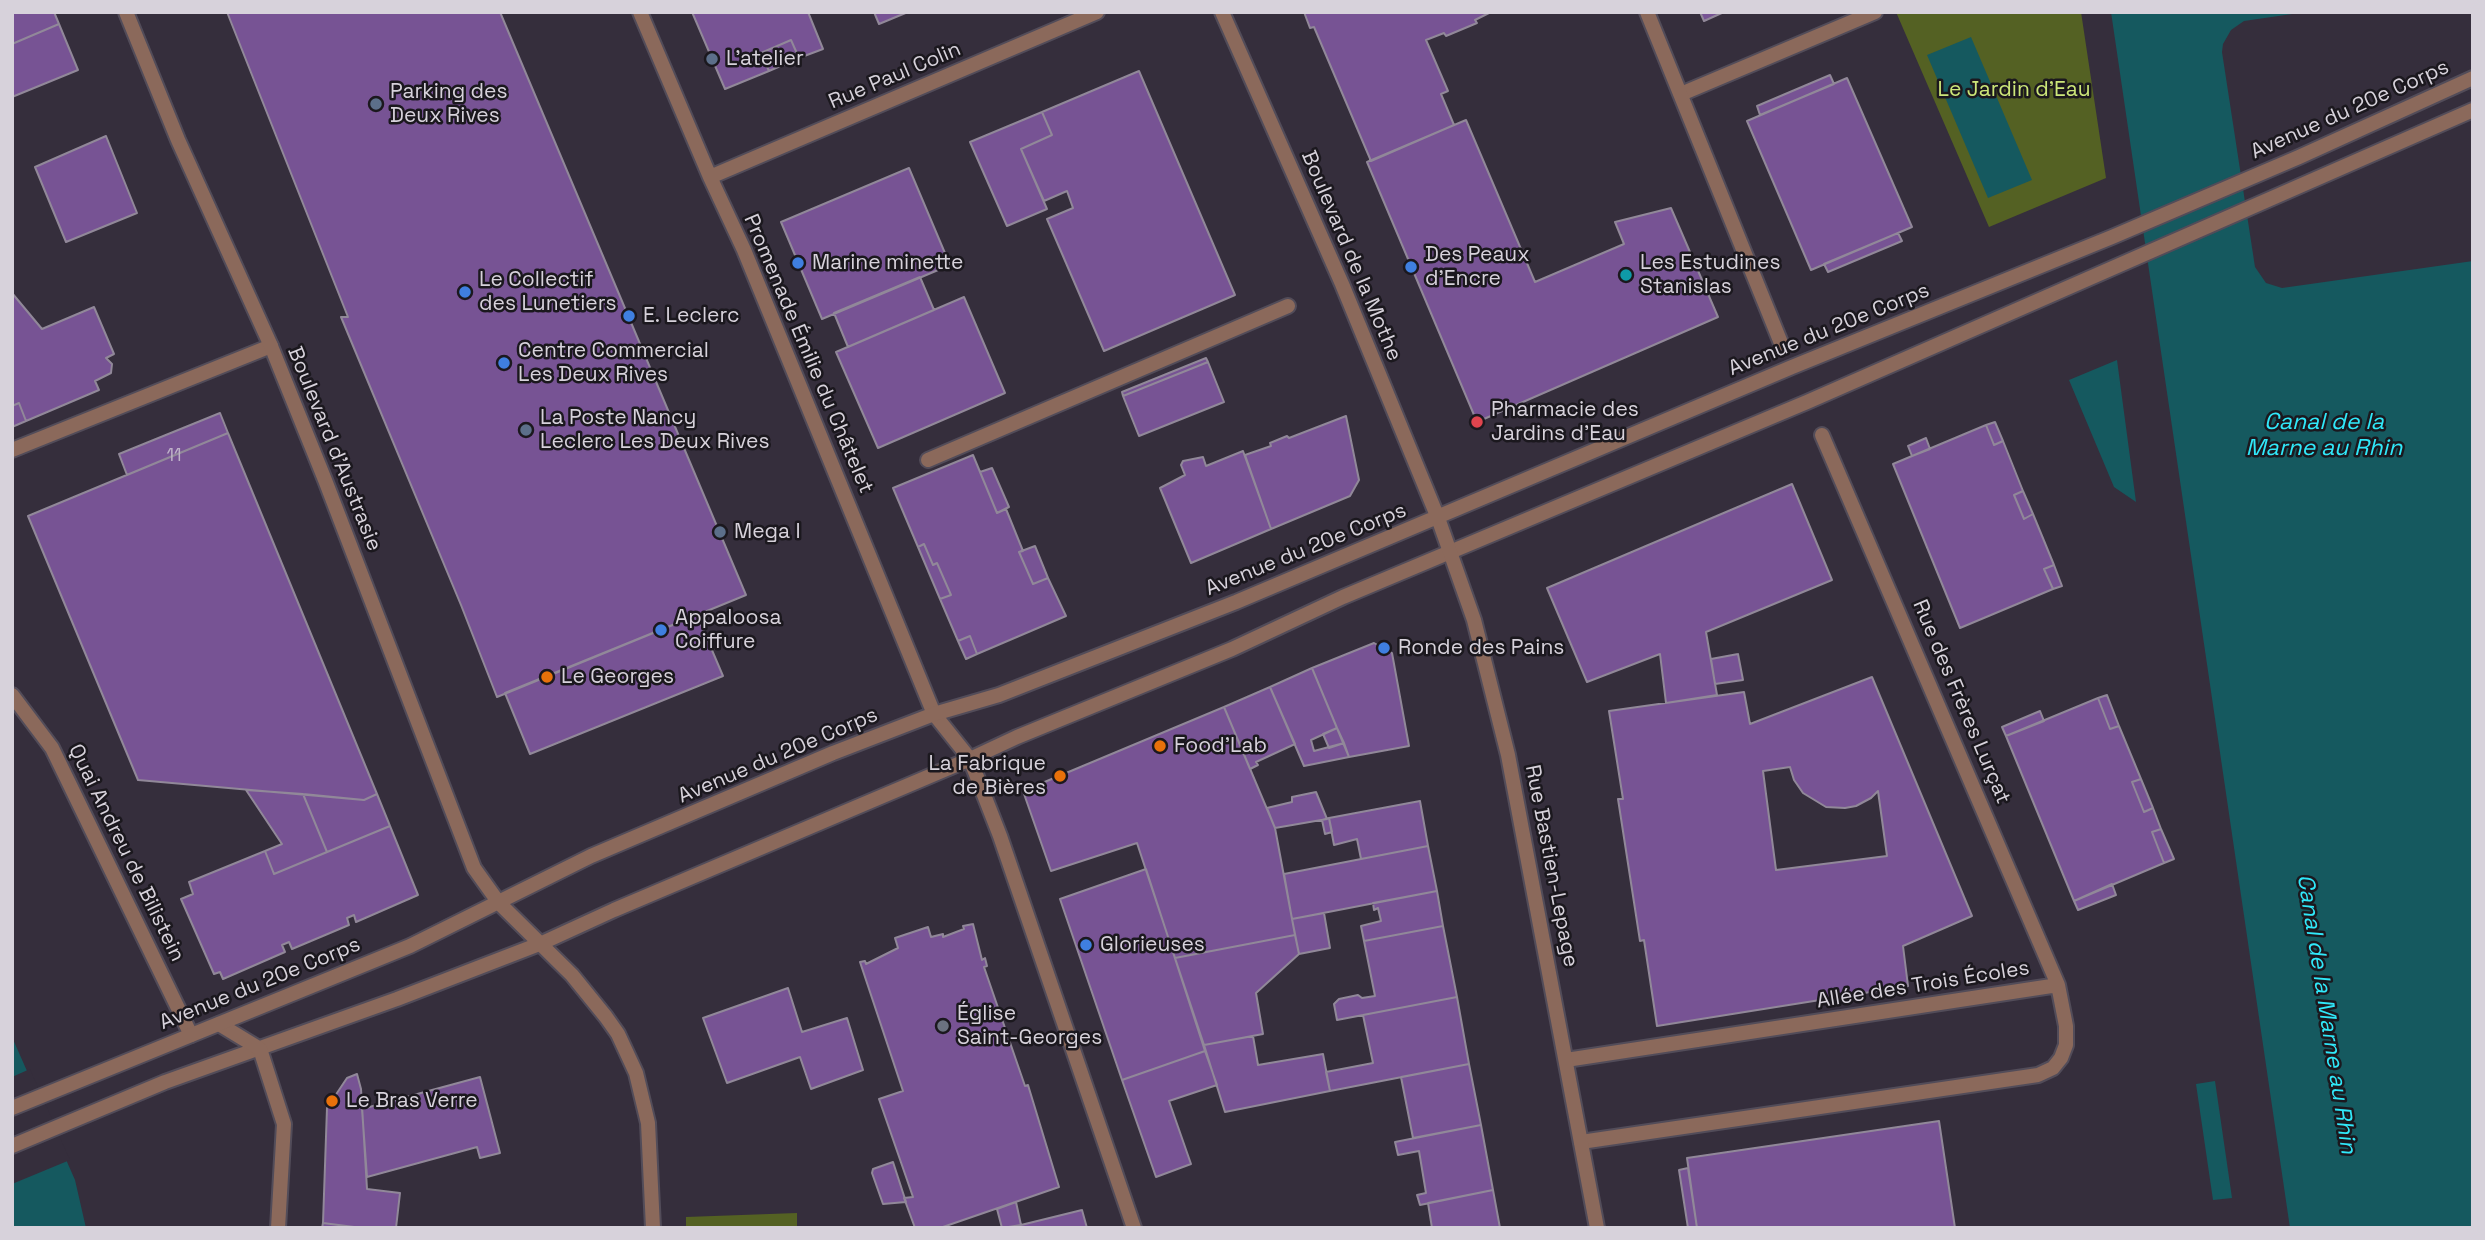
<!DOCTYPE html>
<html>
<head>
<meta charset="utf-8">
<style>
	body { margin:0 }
	#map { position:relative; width:2485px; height:1240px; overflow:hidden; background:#352e3c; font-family:"Space Grotesk",sans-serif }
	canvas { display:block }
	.frame { position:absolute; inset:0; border:14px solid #d7d2db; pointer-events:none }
</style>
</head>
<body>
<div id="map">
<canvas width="2485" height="1240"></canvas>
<div class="frame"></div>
</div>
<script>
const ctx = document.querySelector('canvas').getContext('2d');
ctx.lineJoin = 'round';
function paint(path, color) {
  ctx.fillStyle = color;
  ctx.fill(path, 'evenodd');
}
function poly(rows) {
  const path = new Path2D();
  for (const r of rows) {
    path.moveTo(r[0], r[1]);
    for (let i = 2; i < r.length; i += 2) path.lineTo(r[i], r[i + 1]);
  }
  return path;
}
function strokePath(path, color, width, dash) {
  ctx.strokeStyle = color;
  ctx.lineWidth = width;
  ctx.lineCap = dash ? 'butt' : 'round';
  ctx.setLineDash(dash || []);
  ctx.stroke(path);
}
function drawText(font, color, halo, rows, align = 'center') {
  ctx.font = font + ' "Space Grotesk",sans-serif';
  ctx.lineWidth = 5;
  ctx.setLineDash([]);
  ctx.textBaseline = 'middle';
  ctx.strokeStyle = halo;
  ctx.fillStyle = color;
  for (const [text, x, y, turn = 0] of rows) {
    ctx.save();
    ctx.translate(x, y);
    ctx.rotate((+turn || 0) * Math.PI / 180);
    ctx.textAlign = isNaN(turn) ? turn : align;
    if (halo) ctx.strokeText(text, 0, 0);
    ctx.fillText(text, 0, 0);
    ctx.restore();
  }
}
paint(poly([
	[1896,12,2081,12,2106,178,1989,227],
	[797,1213,797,1228,686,1228,686,1217]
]), '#546123');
paint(poly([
	[2111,12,2306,12,2244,21,2231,30,2223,44,2222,52,2255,267,2266,283,2282,288,2473,261,2473,1228,2290,1228],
	[1971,37,2032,180,1988,198,1927,55],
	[2117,360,2136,502,2114,487,2069,380],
	[12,1037,75,1180,86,1228,12,1228],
	[2215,1081,2232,1198,2213,1200,2196,1084]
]), '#15595f');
paint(poly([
	[30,1069,70,1160,12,1184,12,1077]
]), '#352e3c');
const building = poly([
	[12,12,54,12,59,24,12,44,12,12],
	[227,12,500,12,746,595,497,697,461,605,341,317,348,317,227,12],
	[692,12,808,12,823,49,799,58,791,40,761,53,769,71,725,89,692,12],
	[874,12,908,12,879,24,874,12],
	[1304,12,1491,12,1475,20,1477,23,1446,36,1444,33,1426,40,1448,91,1441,94,1454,125,1371,161,1314,27,1310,28,1304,12],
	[1700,12,1724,12,1704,21,1700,12],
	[59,24,78,70,12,97,12,44,59,24],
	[791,40,799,58,769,71,761,53,791,40],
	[1139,71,1235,295,1104,351,1047,219,1073,208,1067,191,1044,201,1021,149,1052,135,1042,112,1139,71],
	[1830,75,1834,84,1760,115,1757,106,1830,75],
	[1847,78,1912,227,1811,270,1747,121,1847,78],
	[1042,112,1052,135,1021,149,1047,209,1007,226,970,142,1042,112],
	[1466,120,1535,282,1624,244,1615,222,1671,208,1718,317,1477,422,1367,162,1466,120],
	[106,136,137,213,66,242,35,167,106,136],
	[909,168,950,265,822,319,781,222,909,168],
	[1898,233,1902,241,1828,272,1824,264,1898,233],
	[920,277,934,310,848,347,834,313,920,277],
	[12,293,42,329,94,307,114,354,106,358,112,364,111,373,95,381,99,390,26,421,19,403,12,406,12,293],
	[964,297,1005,393,878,448,836,352,964,297],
	[1206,358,1208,362,1123,396,1122,392,1206,358],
	[1208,362,1224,402,1139,436,1123,396,1208,362],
	[19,403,26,421,12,427,12,406,19,403],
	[220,413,228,433,127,475,119,454,220,413],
	[1346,416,1359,480,1350,496,1271,529,1245,455,1271,446,1270,443,1287,436,1289,438,1346,416],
	[1995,422,2003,441,1994,445,1986,425,1995,422],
	[1986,425,1994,445,2003,441,2023,491,2014,495,2024,519,2033,514,2054,565,2044,569,2053,589,1960,628,1893,464,1986,425],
	[228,433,377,794,364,800,138,780,28,516,228,433],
	[1926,438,1930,449,1912,456,1908,446,1926,438],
	[1243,451,1271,529,1191,563,1160,488,1185,475,1181,465,1183,461,1203,457,1206,466,1243,451],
	[973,455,997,513,1006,509,1023,551,1019,552,1033,584,1048,578,1066,616,977,654,970,636,958,641,940,599,951,595,937,563,933,565,924,544,918,547,893,488,973,455],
	[992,468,1009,507,997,513,980,472,992,468],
	[1792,484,1832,580,1706,632,1717,695,1666,703,1660,654,1587,682,1547,588,1792,484],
	[2023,491,2033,514,2024,519,2014,495,2023,491],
	[924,544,933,565,937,563,951,595,940,599,918,547,924,544],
	[1035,546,1048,578,1033,584,1019,552,1035,546],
	[2054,565,2062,586,2053,589,2044,569,2054,565],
	[697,615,723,676,530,754,505,693,697,615],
	[970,636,977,654,966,659,958,641,970,636],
	[1374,643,1392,653,1409,746,1349,757,1312,668,1374,643],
	[1738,654,1743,680,1715,684,1711,659,1738,654],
	[1312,668,1337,728,1311,740,1314,751,1344,743,1349,757,1304,766,1270,687,1312,668],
	[1872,677,1972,916,1903,946,1908,986,1657,1026,1644,940,1640,941,1618,799,1623,799,1609,711,1744,692,1750,724,1872,677],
	[1790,767,1794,780,1803,793,1826,807,1845,808,1856,806,1871,798,1878,791,1887,856,1776,870,1763,771,1790,767],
	[1270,687,1295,744,1256,762,1258,765,1250,769,1224,707,1270,687],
	[2107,695,2119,726,2110,729,2098,698,2107,695],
	[2098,698,2110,729,2119,726,2141,779,2132,782,2144,812,2153,808,2161,829,2152,832,2164,863,2074,901,2006,736,2098,698],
	[1224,707,1275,828,1295,935,1175,958,1137,843,1051,871,1023,791,1224,707],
	[2040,711,2044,721,2006,736,2002,727,2040,711],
	[1337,728,1344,743,1329,748,1323,734,1337,728],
	[2141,779,2153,808,2144,812,2132,782,2141,779],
	[246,790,303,794,327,852,274,874,265,851,282,844,246,790],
	[1316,792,1327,819,1275,828,1267,808,1292,802,1292,797,1316,792],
	[303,794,364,800,377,794,390,826,327,852,303,794],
	[1420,801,1428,846,1361,859,1357,839,1334,845,1329,818,1420,801],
	[1329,818,1332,832,1325,834,1322,820,1329,818],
	[390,826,418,895,356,922,354,915,347,918,349,925,292,949,289,942,282,945,285,952,223,979,220,972,214,974,181,899,193,894,189,882,265,851,274,874,390,826],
	[2161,829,2174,859,2164,863,2152,832,2161,829],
	[1428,846,1437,891,1292,919,1284,874,1428,846],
	[1146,869,1205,1051,1122,1080,1060,899,1146,869],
	[2112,884,2116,895,2078,910,2074,901,2112,884],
	[1437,891,1443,926,1364,941,1361,926,1381,921,1378,908,1374,910,1373,903,1437,891],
	[1324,913,1330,948,1299,954,1292,919,1324,913],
	[973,924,982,960,985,958,987,966,984,967,1025,1086,1028,1085,1059,1187,940,1228,915,1228,904,1198,913,1197,879,1099,903,1091,860,962,865,961,866,964,898,948,895,938,928,927,931,937,943,934,943,937,964,929,963,926,973,924],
	[1443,926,1457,997,1337,1020,1334,1004,1339,999,1358,995,1362,998,1375,996,1364,941,1443,926],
	[1295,935,1299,954,1256,993,1263,1034,1204,1045,1175,958,1295,935],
	[788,988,802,1032,847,1018,863,1070,811,1089,800,1057,727,1083,703,1018,788,988],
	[1457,997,1469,1064,1330,1091,1326,1072,1373,1063,1363,1015,1457,997],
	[1253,1036,1258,1065,1323,1054,1330,1091,1225,1112,1204,1045,1253,1036],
	[1205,1051,1217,1085,1169,1101,1191,1164,1156,1177,1122,1080,1205,1051],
	[1469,1064,1481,1125,1413,1138,1401,1077,1469,1064],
	[357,1074,361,1089,367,1189,400,1193,396,1228,362,1228,323,1223,327,1108,347,1078,357,1074],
	[480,1077,500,1153,480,1158,477,1147,367,1177,362,1109,480,1077],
	[1939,1121,1955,1228,1697,1228,1687,1158,1939,1121],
	[1481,1125,1493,1190,1420,1205,1417,1195,1426,1193,1419,1151,1398,1155,1395,1142,1481,1125],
	[893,1162,906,1202,883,1204,872,1173,873,1169,893,1162],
	[1688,1168,1697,1228,1688,1228,1679,1170,1688,1168],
	[1493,1190,1500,1228,1432,1228,1428,1203,1493,1190],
	[1016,1202,1021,1225,1002,1228,997,1209,1016,1202],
	[1082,1210,1087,1228,1011,1228,1021,1225,1082,1210],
	[323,1223,362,1228,322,1228,323,1223]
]);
paint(building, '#775394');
strokePath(building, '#918899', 2);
const service = poly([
	[1681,94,1875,12],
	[928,460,1288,306],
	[12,1146,165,1082,397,999,542,943,614,910,970,759,1017,737,1232,649,1343,597,1807,402,2473,110]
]);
const minor = poly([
	[640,12,710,177,744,250,934,714,970,759,1000,836,1134,1228],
	[1647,12,1781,343],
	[710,177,1097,12],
	[1822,435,2058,985],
	[12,450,271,346],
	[12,695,52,748,191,1035],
	[219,1024,260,1049,284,1124,278,1228],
	[1566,1060,2058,985,2066,1026,2066,1045,2061,1058,2053,1068,2038,1075,1581,1142]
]);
const tertiary = poly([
	[126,12,178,140,271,346,325,480,474,868,499,903,572,975,606,1017,618,1034,636,1073,648,1123,653,1228],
	[1222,12,1342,284,1438,518,1474,620,1508,755,1597,1228],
	[12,1108,410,946,591,856,833,753,934,714,999,695,1236,602,1792,367,2112,237,2299,157,2473,78]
]);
strokePath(service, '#524c59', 18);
strokePath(minor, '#524c59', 18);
strokePath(tertiary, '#524c59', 18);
strokePath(service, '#8b695b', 14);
strokePath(minor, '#8b695b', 14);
strokePath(tertiary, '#8b695b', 14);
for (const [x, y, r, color] of [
	[712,59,7,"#5c6f8a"],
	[376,104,7,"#5c6f8a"],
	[798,263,7,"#3f7fe0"],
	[1411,267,7,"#3f7fe0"],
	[1626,275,7,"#0f9aa8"],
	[465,292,7,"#3f7fe0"],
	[629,316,7,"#3f7fe0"],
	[504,363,7,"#3f7fe0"],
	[1477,422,7,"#e0444e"],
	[526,430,7,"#5c6f8a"],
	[720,532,7,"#5c6f8a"],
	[661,630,7,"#3f7fe0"],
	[1384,648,7,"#3f7fe0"],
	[547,677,7,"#e8710a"],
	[1160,746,7,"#e8710a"],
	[1060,776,7,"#e8710a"],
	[1086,945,7,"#3f7fe0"],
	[943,1026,7,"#6b7280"],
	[332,1101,7,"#e8710a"]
]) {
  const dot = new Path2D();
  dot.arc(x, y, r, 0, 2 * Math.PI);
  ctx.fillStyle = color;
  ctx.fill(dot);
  strokePath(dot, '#1b181e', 2.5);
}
drawText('18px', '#bfb2c9', null, [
	["11",174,456]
]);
drawText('21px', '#d7d2db', '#1b181e', [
	["L'atelier",726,59],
	["Parking des",390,92],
	["Deux Rives",390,116],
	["Des Peaux",1425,255],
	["d'Encre",1425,279],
	["Marine minette",812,263],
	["Les Estudines",1640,263],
	["Stanislas",1640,287],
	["Le Collectif",479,280],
	["des Lunetiers",479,304],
	["E. Leclerc",643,316],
	["Centre Commercial",518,351],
	["Les Deux Rives",518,375],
	["Pharmacie des",1491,410],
	["Jardins d'Eau",1491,434],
	["La Poste Nancy",540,418],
	["Leclerc Les Deux Rives",540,442],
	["Mega I",734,532],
	["Appaloosa",675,618],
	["Coiffure",675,642],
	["Ronde des Pains",1398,648],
	["Le Georges",561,677],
	["Food’Lab",1174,746],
	["La Fabrique",1046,764,"right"],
	["de Bières",1046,788,"right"],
	["Glorieuses",1100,945],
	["Église",957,1014],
	["Saint-Georges",957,1038],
	["Le Bras Verre",346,1101]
], 'left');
drawText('21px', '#d7d2db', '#1b181e', [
	["Rue Paul Colin",895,76,-23],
	["Avenue du 20e Corps",2350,110,-24],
	["Boulevard de la Mothe",1351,256,67],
	["Avenue du 20e Corps",1829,330,-22],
	["Promenade Émilie du Châtelet",808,354,67],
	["Boulevard d'Austrasie",334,449,68],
	["Avenue du 20e Corps",1306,550,-22],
	["Rue des Frères Lurçat",1961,702,67],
	["Avenue du 20e Corps",778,756,-23],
	["Quai Andreu de Bilistein",126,853,64],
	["Rue Bastien-Lepage",1551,866,79],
	["Avenue du 20e Corps",260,984,-22],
	["Allée des Trois Écoles",1923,985,-9]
]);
drawText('21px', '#cce679', '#1b181e', [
	["Le Jardin d'Eau",2014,90]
]);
drawText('italic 23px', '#30e8f9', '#1b181e', [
	["Canal de la",2324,423],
	["Marne au Rhin",2324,449],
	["Canal de la Marne au Rhin",2326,1014,81]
]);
</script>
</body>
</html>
